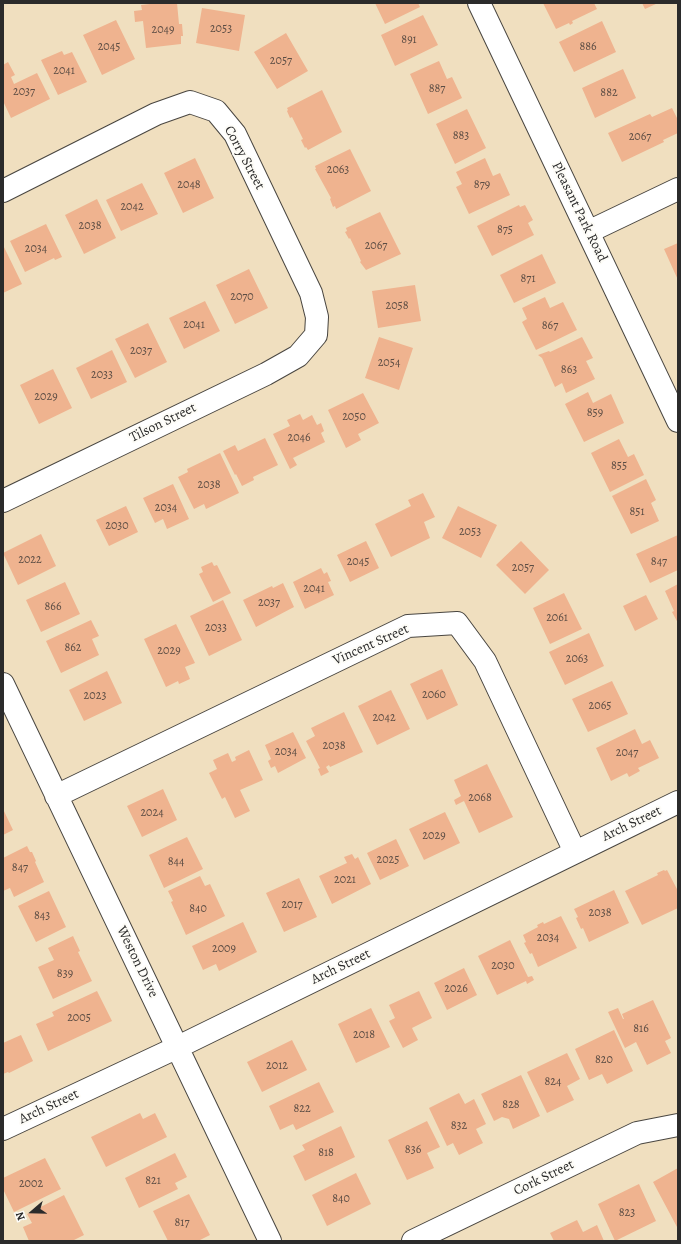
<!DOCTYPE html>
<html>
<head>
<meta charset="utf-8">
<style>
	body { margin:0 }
	#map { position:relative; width:681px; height:1244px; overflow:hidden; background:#f0dfbf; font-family:Alegreya,serif }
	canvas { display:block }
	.frame { position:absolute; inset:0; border:4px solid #2b2b2b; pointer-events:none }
	.north { position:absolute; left:12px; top:1192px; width:40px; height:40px; -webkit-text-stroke:3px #fdfcf7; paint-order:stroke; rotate:250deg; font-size:11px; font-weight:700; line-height:16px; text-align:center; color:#2b2b2b }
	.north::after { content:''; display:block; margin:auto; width:14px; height:18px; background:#2b2b2b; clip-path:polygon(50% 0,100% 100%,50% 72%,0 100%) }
</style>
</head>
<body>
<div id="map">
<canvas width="681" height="1244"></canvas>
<div class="frame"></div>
<div class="north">N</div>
</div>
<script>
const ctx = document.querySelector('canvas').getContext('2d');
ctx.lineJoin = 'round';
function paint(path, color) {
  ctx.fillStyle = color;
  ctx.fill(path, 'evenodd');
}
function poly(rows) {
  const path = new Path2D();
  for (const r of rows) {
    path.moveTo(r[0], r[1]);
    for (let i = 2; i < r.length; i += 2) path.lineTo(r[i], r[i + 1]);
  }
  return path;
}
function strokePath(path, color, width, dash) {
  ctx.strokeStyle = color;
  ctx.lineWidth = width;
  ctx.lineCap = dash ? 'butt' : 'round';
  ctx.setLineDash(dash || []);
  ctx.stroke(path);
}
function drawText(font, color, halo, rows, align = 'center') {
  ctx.font = font + ' Alegreya,serif';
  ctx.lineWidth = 4;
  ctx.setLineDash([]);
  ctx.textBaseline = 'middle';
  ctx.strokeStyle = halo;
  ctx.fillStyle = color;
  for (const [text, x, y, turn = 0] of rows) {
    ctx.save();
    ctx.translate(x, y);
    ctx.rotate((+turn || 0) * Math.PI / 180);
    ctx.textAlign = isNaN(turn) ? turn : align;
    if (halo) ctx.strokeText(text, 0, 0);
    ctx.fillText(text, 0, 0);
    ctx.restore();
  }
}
paint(poly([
	[158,3,177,3,179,24,182,24,183,36,181,36,181,44,146,48,143,21,135,22,134,11,142,10,141,5],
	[375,3,418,3,420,7,385,24],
	[543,3,594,3,597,9,572,21,573,23,570,25,569,23,556,29],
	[642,3,658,3,645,9],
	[202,8,245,15,239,51,196,43],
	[423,15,438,45,395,66,381,35],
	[116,20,135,59,102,75,83,35],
	[602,21,616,52,574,72,559,42],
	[286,33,308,71,277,89,254,52],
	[62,51,64,55,72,52,87,82,58,95,41,60],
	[439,61,447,79,452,77,462,98,428,114,410,74],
	[8,62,15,75,11,77,14,84,37,73,50,99,11,118,3,101,3,65],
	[623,69,636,98,595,118,582,88],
	[322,90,342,132,308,150,306,147,305,148,301,140,303,139,292,117,290,118,287,111,288,110,287,108],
	[672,108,678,120,678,133,663,140,664,142,622,162,608,133,650,114,652,117],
	[467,109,486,148,455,164,436,124],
	[350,149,371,191,336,209,335,206,333,207,330,199,331,198,315,169,316,169,315,166],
	[195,158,214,198,183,213,164,173],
	[485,158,493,176,500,173,510,195,469,214,456,187,462,184,456,172],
	[142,183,158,214,121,231,106,200],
	[97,199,116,238,84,254,65,215],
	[519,205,520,207,525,205,533,220,528,223,534,235,492,256,477,226],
	[380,212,401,254,366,270,360,262,361,261,350,238,349,239,345,232,347,231,346,228],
	[46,224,62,257,55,260,54,258,25,272,10,241],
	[678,243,678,280,664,249],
	[3,245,22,284,3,293],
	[542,254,556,283,514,303,500,275],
	[249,269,268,308,235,324,216,285],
	[415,285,421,321,378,328,372,291],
	[545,297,550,308,563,302,577,330,536,350,522,322,527,319,522,308],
	[205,301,220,331,184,349,169,318],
	[148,323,167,362,135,378,115,339],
	[379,337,413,348,399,390,365,378],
	[582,337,593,358,586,361,595,379,566,393,562,383,555,387,542,358,538,355,549,351,550,352],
	[112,350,127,382,91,399,76,368],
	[53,369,72,408,39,424,20,385],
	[588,392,593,403,611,394,624,423,584,442,565,404],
	[363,393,379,423,358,434,361,440,346,448,328,410],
	[300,414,303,420,312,415,317,425,321,423,324,431,321,433,325,442,293,458,297,465,290,469,273,434,290,426,287,420],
	[265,438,278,465,253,477,254,480,242,486,236,474,235,475,223,451,235,445,238,451],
	[619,439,628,457,634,454,644,475,610,492,591,453],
	[220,453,239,493,206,509,204,504,194,509,178,477,188,472,187,469],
	[646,479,656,500,651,503,659,521,631,534,612,496],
	[173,484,189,519,167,529,163,519,155,523,143,498],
	[423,493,435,517,424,522,430,538,391,557,375,524,411,506,408,500],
	[126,506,138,532,109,546,96,520],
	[458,506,497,525,481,558,442,538],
	[41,534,56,566,18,585,3,553],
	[678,535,678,570,650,583,636,554],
	[366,541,379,568,350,582,337,555],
	[521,541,549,570,525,594,496,565],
	[212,562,214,566,217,565,231,593,213,602,199,574,203,572,201,567],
	[321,568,324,574,327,572,331,581,328,582,334,595,305,609,293,582],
	[65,582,80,614,41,632,26,600],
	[283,583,294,607,256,627,243,600,272,586,273,588],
	[678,584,678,623,672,612,674,611,665,591],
	[564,593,582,629,550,644,533,608],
	[646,595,658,619,635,631,623,606],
	[223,600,242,640,209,656,190,616],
	[91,620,99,636,92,639,99,655,61,673,46,641],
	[176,624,195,663,185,667,190,679,179,684,178,681,166,687,144,639],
	[589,633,604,666,565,685,549,652],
	[442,669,458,705,427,720,410,684],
	[107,671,122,703,84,721,69,690],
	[612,681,628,714,588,732,572,699],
	[391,690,410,729,377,745,358,706],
	[344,712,363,752,330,767,329,765,326,767,329,772,321,776,318,769,320,768,306,741,315,736,311,728],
	[635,729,642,744,650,740,659,758,638,768,640,771,629,777,627,773,611,781,596,748],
	[293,732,306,758,278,773,275,766,271,768,268,761,271,759,265,745],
	[249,750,263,780,240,790,250,811,235,818,225,797,222,799,209,773,217,769,213,760,228,753,232,762,236,760,235,757],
	[487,764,513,817,479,833,464,801,456,805,454,800,461,796,454,780],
	[163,789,177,820,142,837,127,806],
	[3,809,13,830,3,835],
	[445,812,460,843,424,860,409,829],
	[187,837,203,869,164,888,149,855],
	[396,839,409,866,380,880,367,853],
	[27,846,30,852,32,852,36,861,35,862,44,882,14,897,10,888,3,891,3,858],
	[352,854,355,859,358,857,371,884,332,904,319,876,347,863,344,857],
	[664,870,665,871,667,870,678,891,678,908,642,925,625,891,658,875,657,873],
	[200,876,205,886,210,884,225,916,186,935,171,902,173,901,168,891],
	[299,878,317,917,284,932,266,893],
	[614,890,629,923,589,942,583,928,581,929,576,918,578,917,574,909],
	[49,891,66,927,36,942,18,906],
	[561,916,577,948,538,967,532,953,530,954,524,943,526,942,523,935,538,927,537,925,543,922,544,924],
	[243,922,257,952,219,971,216,964,203,970,192,946],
	[73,936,80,951,78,952,92,981,53,999,38,967,54,960,48,948],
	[510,940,528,977,532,976,534,980,527,984,526,981,497,995,478,956],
	[464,968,477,995,447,1010,434,983],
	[97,991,112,1021,48,1051,36,1024,54,1016,52,1012],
	[419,991,432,1018,412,1028,418,1040,403,1048,389,1021,395,1018,389,1005],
	[653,1000,671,1038,665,1041,671,1053,647,1065,636,1042,625,1048,608,1012,618,1008,623,1019,624,1019,622,1014],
	[371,1008,390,1047,356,1063,338,1024],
	[614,1030,633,1071,607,1084,602,1074,589,1080,575,1049],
	[21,1035,33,1061,9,1073,8,1072,3,1074,3,1043],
	[292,1040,307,1070,262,1092,247,1062],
	[567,1053,580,1079,567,1086,574,1100,547,1113,527,1072],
	[521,1075,540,1116,513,1129,509,1119,502,1117,494,1121,481,1094],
	[319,1082,334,1112,296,1130,293,1124,280,1130,269,1106],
	[459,1093,465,1104,474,1099,486,1124,476,1129,483,1143,459,1155,453,1143,447,1146,429,1108],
	[140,1113,143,1119,155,1113,167,1137,106,1167,91,1137],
	[427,1121,440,1147,427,1153,434,1168,407,1180,388,1140],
	[341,1126,355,1157,305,1181,293,1156,305,1150,302,1145],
	[175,1153,187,1177,175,1183,178,1189,139,1208,125,1178],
	[45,1158,61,1189,14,1212,3,1189,3,1178],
	[678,1168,678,1227,677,1227,653,1182],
	[356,1173,371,1204,327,1226,312,1195],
	[639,1184,656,1221,615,1241,598,1204],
	[189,1194,210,1235,198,1241,168,1241,153,1211],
	[64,1195,84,1235,72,1241,29,1241,23,1227,32,1223,27,1214],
	[577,1220,583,1232,597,1225,604,1241,554,1241,550,1233]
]), '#efb38f');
const minor = poly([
	[479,3,678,421],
	[3,191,156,114,190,102,216,111,235,134,311,293,317,317,316,335,298,356,266,374,3,501],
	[588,232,678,189],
	[3,684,270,1241],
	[56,796,408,626,457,623,485,661,575,852],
	[3,1129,178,1047,678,802],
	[413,1241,637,1133,678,1125]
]);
strokePath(minor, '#494641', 24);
strokePath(minor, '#fff', 22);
drawText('12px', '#5c4d44', null, [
	["2053",221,29],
	["2049",163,30],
	["891",409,40],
	["2045",109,47],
	["886",588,47],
	["2057",281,61],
	["2041",64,71],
	["887",437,89],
	["2037",24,92],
	["882",609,93],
	["883",461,136],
	["2067",640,137],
	["2063",338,170],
	["2048",189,185],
	["879",482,185],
	["2042",132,207],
	["2038",90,226],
	["875",505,230],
	["2067",376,246],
	["2034",36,249],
	["871",528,279],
	["2070",242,297],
	["2058",397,306],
	["2041",194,325],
	["867",550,326],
	["2037",141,351],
	["2054",389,363],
	["863",569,370],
	["2033",102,375],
	["2029",46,397],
	["859",595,413],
	["2050",354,417],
	["2046",299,438],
	["855",619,466],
	["2038",209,485],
	["2034",166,508],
	["851",637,512],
	["2030",117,526],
	["2053",470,532],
	["2022",30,560],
	["2045",358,562],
	["847",659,562],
	["2057",523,568],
	["2041",314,589],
	["2037",269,603],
	["866",53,607],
	["2061",557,618],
	["2033",216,628],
	["862",73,648],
	["2029",169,651],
	["2063",577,659],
	["2060",434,695],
	["2023",95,696],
	["2065",600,706],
	["2042",384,718],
	["2038",334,746],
	["2034",286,752],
	["2047",627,753],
	["2068",480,798],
	["2024",152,813],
	["2029",434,836],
	["2025",388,860],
	["844",176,862],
	["847",20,868],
	["2021",345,880],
	["2017",292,905],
	["840",198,909],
	["2038",600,913],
	["843",42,916],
	["2034",548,938],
	["2009",224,949],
	["2030",503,966],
	["839",65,974],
	["2026",456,989],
	["2005",79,1018],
	["816",641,1029],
	["2018",364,1035],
	["820",604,1060],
	["2012",277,1066],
	["824",553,1082],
	["828",511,1105],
	["822",302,1109],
	["832",459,1126],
	["836",413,1150],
	["818",326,1153],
	["821",153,1181],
	["2002",31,1184],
	["840",341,1199],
	["823",627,1213],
	["817",182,1223]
]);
drawText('14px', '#2b2b2b', '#fdfcf7', [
	["Corry Street",244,158,62],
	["Pleasant Park Road",579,212,64],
	["Tilson Street",163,423,-26],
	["Vincent Street",371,645,-24],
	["Arch Street",632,824,-26],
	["Weston Drive",137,962,64],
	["Arch Street",341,967,-26],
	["Arch Street",49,1107,-25],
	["Cork Street",544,1178,-26]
]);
</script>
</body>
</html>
